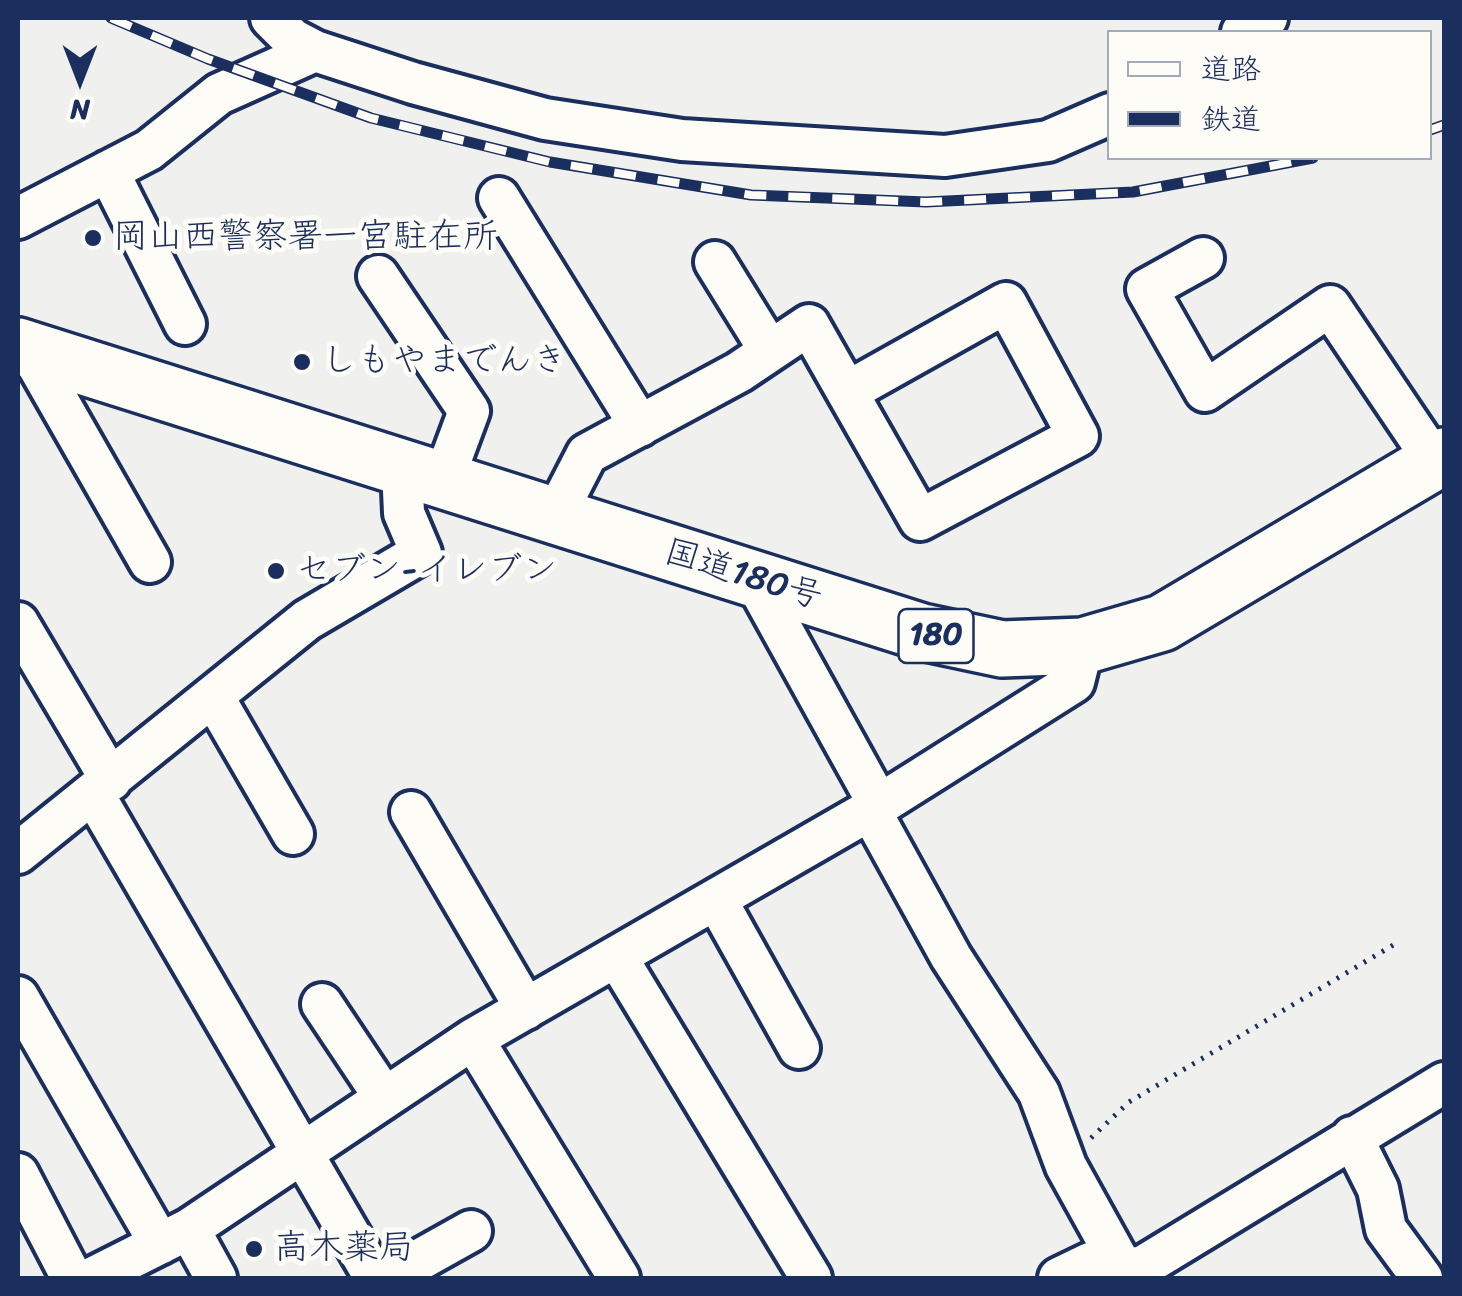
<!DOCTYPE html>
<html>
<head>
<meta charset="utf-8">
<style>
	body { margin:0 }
	#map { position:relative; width:1462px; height:1296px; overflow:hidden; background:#f0f0ee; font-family:Sriracha,"Klee One",sans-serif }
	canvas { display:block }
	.frame { position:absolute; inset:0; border:20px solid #1b2f5e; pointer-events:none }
	.legend { position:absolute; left:1107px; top:30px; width:325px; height:130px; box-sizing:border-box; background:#fdfcf7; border:2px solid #a3aaba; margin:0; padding:12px 18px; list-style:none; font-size:30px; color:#1b2f5e }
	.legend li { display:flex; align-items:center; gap:20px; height:50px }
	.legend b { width:50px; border:2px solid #a3aaba }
	.north { position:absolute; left:30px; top:30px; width:100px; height:100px; -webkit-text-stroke:8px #fdfcf7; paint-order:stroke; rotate:180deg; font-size:28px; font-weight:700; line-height:40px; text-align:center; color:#1b2f5e }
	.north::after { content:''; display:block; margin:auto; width:35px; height:45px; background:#1b2f5e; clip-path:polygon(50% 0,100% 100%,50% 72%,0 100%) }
</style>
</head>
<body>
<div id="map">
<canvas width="1462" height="1296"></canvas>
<div class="frame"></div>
<ul class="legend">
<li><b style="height:12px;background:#fdfcf7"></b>道路</li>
<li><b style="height:12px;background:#1b2f5e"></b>鉄道</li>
</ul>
<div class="north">N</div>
</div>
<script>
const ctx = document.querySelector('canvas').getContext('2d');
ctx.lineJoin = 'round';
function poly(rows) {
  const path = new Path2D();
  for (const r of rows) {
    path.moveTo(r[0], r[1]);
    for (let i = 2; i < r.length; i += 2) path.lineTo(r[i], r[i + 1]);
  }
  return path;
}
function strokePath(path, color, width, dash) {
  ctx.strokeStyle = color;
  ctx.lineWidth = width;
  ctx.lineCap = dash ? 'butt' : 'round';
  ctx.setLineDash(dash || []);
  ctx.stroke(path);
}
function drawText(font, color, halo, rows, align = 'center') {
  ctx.font = font + ' Sriracha,"Klee One",sans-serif';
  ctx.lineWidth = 10;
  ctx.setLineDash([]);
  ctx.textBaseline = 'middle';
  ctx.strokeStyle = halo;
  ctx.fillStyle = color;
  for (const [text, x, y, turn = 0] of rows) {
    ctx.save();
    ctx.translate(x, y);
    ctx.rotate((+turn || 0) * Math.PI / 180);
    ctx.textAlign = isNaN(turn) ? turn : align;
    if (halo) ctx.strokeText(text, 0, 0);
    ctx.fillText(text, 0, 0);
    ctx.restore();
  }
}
const minor = poly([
	[271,18,292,39,315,51,413,83,545,119,682,140,945,156,1048,141,1110,114],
	[1242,32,1267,18],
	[108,171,185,324],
	[499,198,640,426],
	[18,218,149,150,219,94,315,51],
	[1203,258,1147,289,1205,391,1330,306,1435,462],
	[715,262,770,351],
	[378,276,469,411,443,481],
	[29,350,150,562],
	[555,516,587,454,739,372,809,325,847,392,920,520,1078,436,1006,303,847,392],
	[754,579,879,805],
	[18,623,111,780],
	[213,696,293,834],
	[93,793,375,1278],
	[870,810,951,957,1039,1093,1066,1166,1128,1278],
	[411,812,526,1009],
	[18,853,307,620,421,553,404,513,402,468],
	[717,901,799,1048],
	[618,959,811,1278],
	[18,997,160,1244],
	[322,1004,384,1097],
	[473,1039,619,1278],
	[1352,1137,1378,1189,1386,1229,1422,1278],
	[18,1174,72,1278],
	[189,1229,216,1278],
	[92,1278,189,1229,473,1039,879,805,1074,682,1083,646],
	[387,1278,471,1231],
	[1059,1278,1090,1263,1140,1268,1444,1083]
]);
const highway = poly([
	[18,346,922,632,1002,649,1083,646,1162,623,1444,456]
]);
strokePath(minor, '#1b2f5e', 48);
strokePath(highway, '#1b2f5e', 62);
strokePath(poly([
	[1091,1138,1129,1102,1395,944]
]), '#1b2f5e', 5, [2.5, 8]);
strokePath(minor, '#fdfcf7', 40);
strokePath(highway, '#fdfcf7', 55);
const rail = poly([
	[111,18,208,59,371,118,550,162,751,195,926,202,1133,192,1313,158],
	[1430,130,1444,125]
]);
strokePath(rail, '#1b2f5e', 11);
strokePath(rail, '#fdfcf7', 8, [22]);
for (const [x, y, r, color] of [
	[93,238,10,"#1b2f5e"],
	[302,362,10,"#1b2f5e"],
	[276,571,10,"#1b2f5e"],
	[254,1249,10,"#1b2f5e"]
]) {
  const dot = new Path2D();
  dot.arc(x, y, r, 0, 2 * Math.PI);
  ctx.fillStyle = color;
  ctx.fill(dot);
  strokePath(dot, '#fdfcf7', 4);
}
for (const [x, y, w] of [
	[936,636,75]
]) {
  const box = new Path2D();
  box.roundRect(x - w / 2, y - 27, w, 54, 8);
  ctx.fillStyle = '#fdfcf7';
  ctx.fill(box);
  strokePath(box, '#1b2f5e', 2.5);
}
drawText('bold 32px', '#1b2f5e', null, [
	["180",936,636]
]);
drawText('35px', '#1b2f5e', '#fdfcf7', [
	["岡山西警察署一宮駐在所",113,238],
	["しもやまでんき",322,362],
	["セブン-イレブン",296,571],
	["高木薬局",274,1249]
], 'left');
drawText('35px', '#1b2f5e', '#fdfcf7', [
	["国道180号",743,576,17]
]);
</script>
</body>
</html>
